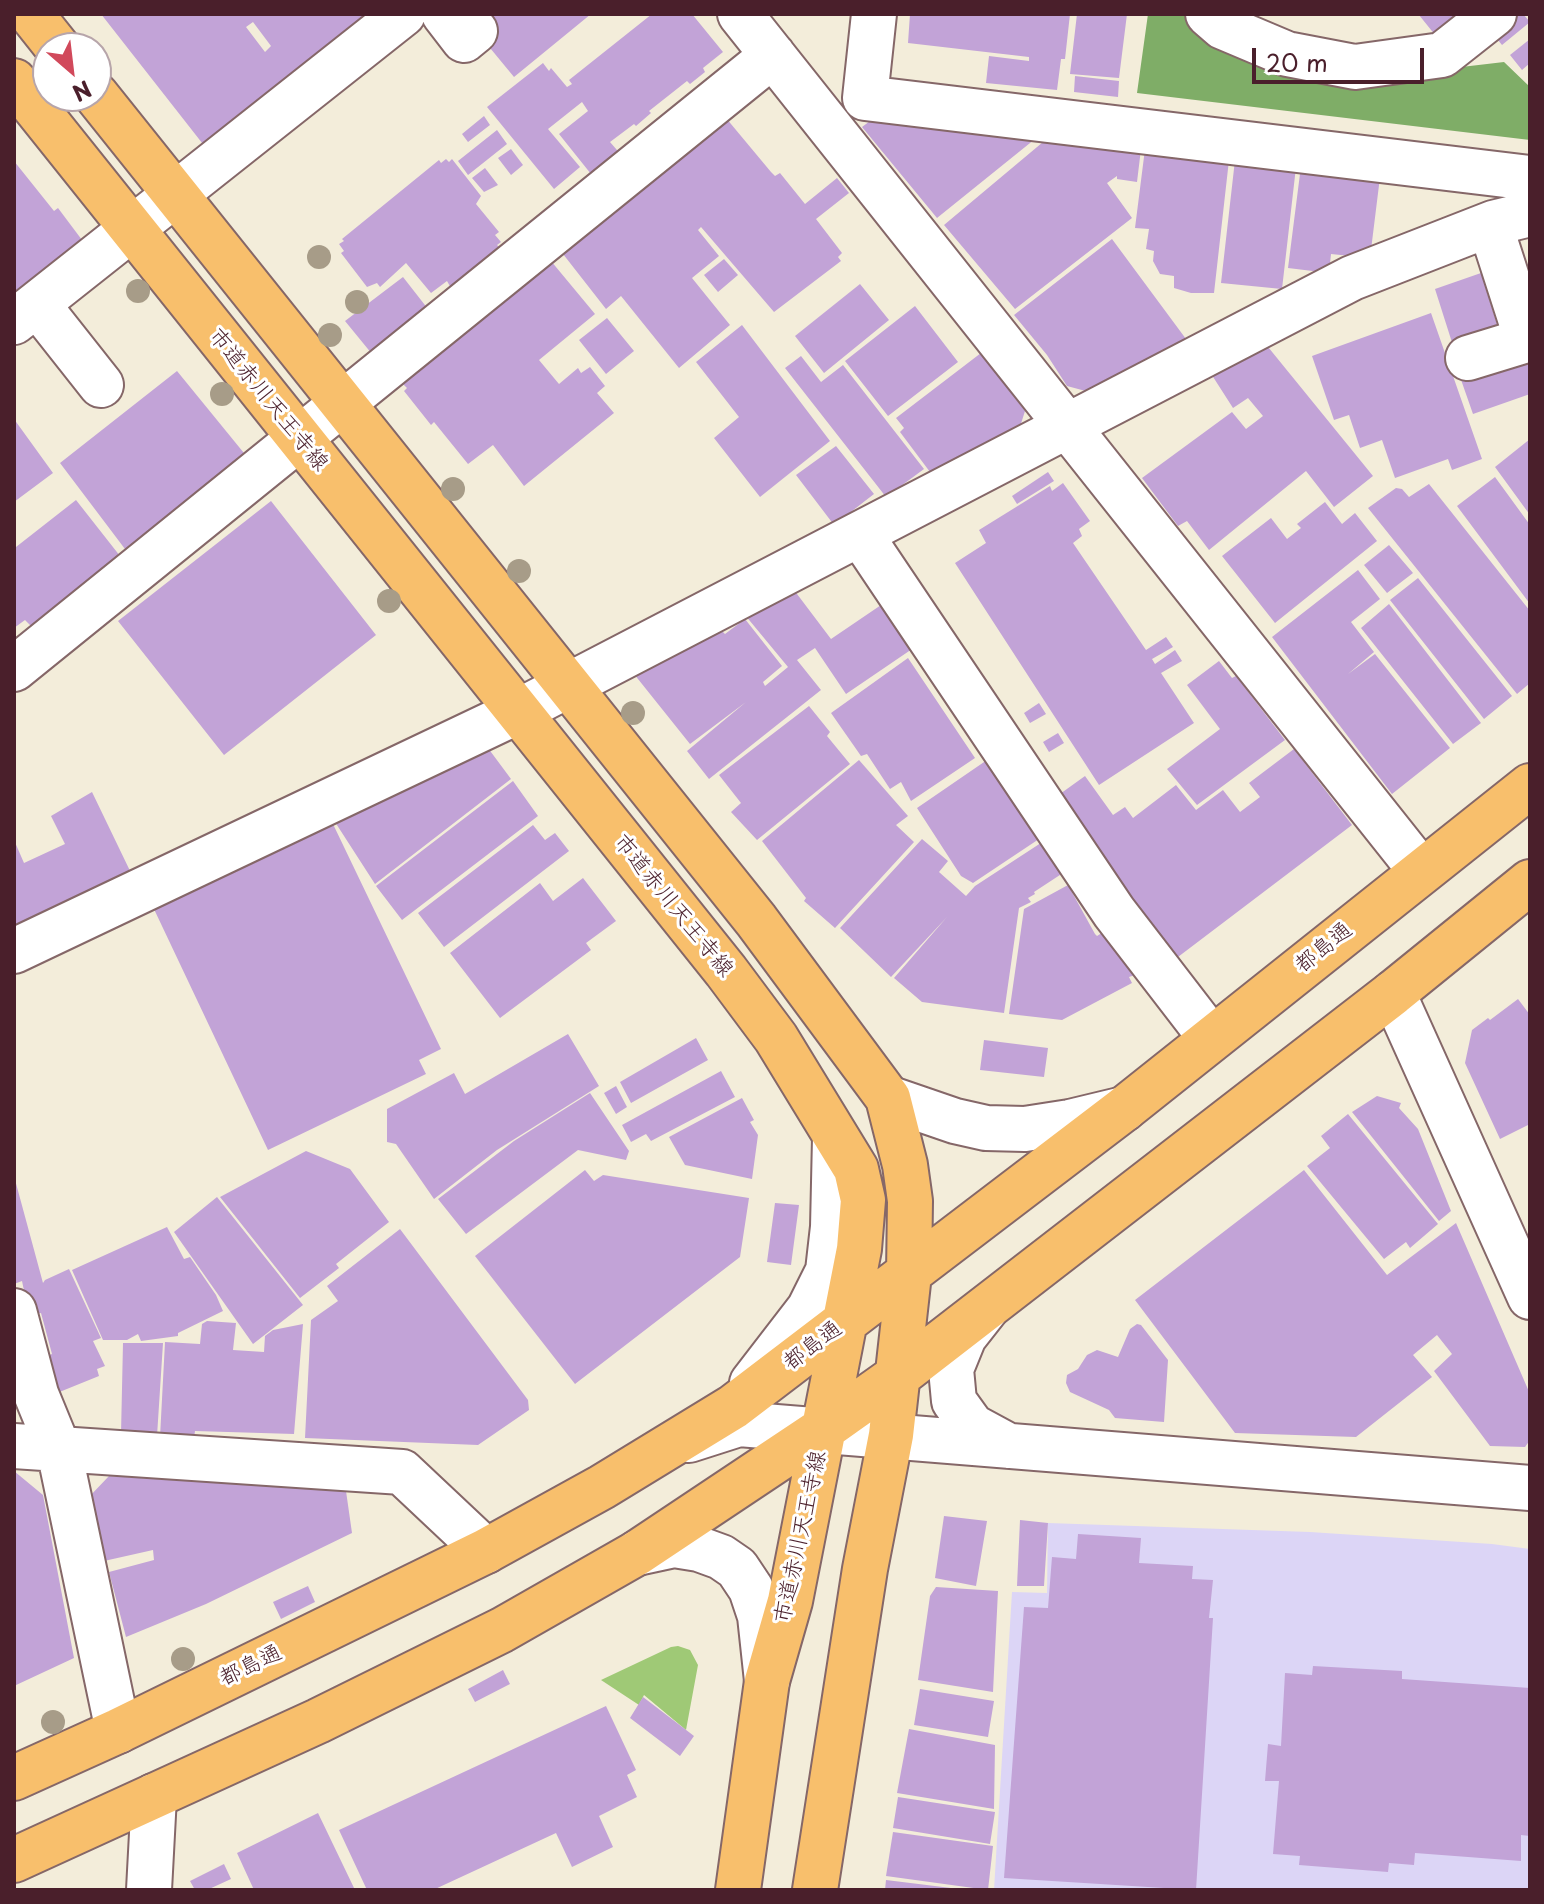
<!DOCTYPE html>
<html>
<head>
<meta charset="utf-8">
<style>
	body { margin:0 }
	#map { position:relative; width:1544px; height:1904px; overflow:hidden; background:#f3edda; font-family:"Playpen Sans",sans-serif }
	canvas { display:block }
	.frame { position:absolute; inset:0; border:16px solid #4a1f2b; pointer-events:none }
	.north { position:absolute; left:32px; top:32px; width:80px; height:80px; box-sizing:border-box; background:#fff; border:2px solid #b7a5aa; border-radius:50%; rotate:152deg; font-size:22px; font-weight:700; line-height:32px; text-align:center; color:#4a1f2b }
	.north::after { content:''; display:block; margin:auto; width:28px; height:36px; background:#d1495b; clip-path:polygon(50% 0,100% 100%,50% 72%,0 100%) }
	.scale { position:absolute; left:1252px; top:48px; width:172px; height:36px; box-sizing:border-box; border:4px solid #4a1f2b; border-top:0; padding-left:10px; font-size:24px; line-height:28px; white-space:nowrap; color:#4a1f2b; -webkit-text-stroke:6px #fff; paint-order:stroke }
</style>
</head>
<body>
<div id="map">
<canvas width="1544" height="1904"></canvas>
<div class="frame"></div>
<div class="north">N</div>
<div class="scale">20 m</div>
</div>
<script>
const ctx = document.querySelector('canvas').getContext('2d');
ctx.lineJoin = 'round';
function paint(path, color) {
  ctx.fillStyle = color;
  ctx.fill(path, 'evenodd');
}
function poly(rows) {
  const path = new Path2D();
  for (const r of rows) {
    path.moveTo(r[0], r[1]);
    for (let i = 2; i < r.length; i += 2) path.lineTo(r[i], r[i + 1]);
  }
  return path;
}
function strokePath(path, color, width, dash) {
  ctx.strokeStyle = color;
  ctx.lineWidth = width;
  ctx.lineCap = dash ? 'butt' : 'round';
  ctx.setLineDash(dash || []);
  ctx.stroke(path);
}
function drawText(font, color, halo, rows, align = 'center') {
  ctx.font = font + ' "Playpen Sans","Klee One",sans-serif';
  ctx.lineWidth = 6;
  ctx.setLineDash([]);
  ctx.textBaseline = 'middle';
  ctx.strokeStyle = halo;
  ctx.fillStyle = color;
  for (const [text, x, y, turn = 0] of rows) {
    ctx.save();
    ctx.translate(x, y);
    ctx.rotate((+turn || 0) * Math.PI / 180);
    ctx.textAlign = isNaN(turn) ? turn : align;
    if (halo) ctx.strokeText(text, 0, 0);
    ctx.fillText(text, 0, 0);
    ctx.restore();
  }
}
paint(poly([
	[1048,1523,1310,1532,1492,1544,1530,1549,1530,1890,994,1890,1012,1592,1047,1593]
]), '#dcd5f6');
paint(poly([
	[678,1646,690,1650,698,1665,686,1730,644,1695,639,1705,601,1680,671,1647]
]), '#9fc976');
paint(poly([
	[1148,14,1199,14,1453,68,1504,62,1530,87,1530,140,1137,93]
]), '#7fad67');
paint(poly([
	[101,14,361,14,363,20,353,32,341,33,342,34,291,74,295,80,206,148],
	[253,22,271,46,265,52,246,27],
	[462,14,591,14,514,77],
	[652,14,692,14,723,52,703,68,705,72,690,84,687,81,649,111,651,113,636,126,634,124,610,142,623,157,595,179,559,134,588,111,582,102,548,129,580,167,554,189,487,107,543,63,549,71,551,68,567,87,572,84,569,80],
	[910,14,1070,14,1065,59,1061,59,1057,90,986,83,989,56,1029,61,1029,57,908,43],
	[1077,14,1127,14,1119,78,1070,74],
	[1420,14,1484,14,1444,46,1419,15],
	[1509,14,1523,14,1530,22,1502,45,1490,30],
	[1530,39,1530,63,1522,70,1510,55],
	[1075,76,1119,81,1118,97,1074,92],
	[484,116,490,125,468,142,462,134],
	[726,118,771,172,775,176,780,173,805,204,837,178,849,193,816,219,842,253,838,257,841,261,774,312,701,227,698,230,719,256,692,278,730,325,679,368,621,296,606,309,563,254],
	[874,118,1035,139,937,218,862,127],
	[497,130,507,144,468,175,458,161],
	[1049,137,1141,149,1137,182,1117,179,1117,176,1107,183,1132,218,1015,309,944,225],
	[511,149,523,165,511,175,498,158],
	[1145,149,1229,160,1214,293,1191,293,1174,288,1174,276,1160,274,1153,261,1154,251,1146,249,1149,229,1135,228],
	[446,159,449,162,452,159,481,196,476,204,499,232,495,235,501,242,497,245,500,248,451,288,447,281,431,293,406,263,380,287,377,283,367,287,341,253,344,251,339,244,344,241,342,239,439,160,441,163],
	[1235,160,1296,167,1282,289,1221,283],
	[14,161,54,211,58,208,85,244,14,306],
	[1301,166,1380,177,1370,258,1331,254,1329,273,1288,268],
	[485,168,498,185,484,192,472,178],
	[1112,239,1186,339,1093,393,1067,386,1047,355,1014,315],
	[724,259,738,275,718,292,704,275],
	[551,261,595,314,539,360,559,384,578,368,581,373,590,367,605,386,597,393,614,413,524,486,493,445,468,464,434,422,431,425,404,391,407,388,402,383],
	[1481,273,1502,340,1456,355,1435,289],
	[403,277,428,309,372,354,345,321],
	[860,284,889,320,824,373,795,336],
	[915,306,958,362,888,416,845,361],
	[1431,313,1482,459,1452,470,1448,459,1395,478,1382,440,1360,448,1349,415,1334,420,1312,356],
	[607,318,634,351,606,374,579,340],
	[742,325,830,441,760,497,714,438,739,417,696,362],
	[1264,342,1373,476,1334,507,1306,471,1209,550,1187,521,1178,526,1142,478,1232,412,1246,429,1263,416,1248,398,1233,408,1208,369],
	[1530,347,1530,394,1473,414,1459,374],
	[981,353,1025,411,1018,433,933,476,900,432,904,428,896,418],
	[801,356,821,382,843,365,924,469,886,497,785,368],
	[177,371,248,458,128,553,60,463],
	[14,419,53,473,14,502],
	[1530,439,1530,515,1495,467],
	[836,446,874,494,834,525,796,475],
	[1048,472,1054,481,1017,504,1012,496],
	[1495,477,1530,525,1530,604,1457,506],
	[1063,483,1090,521,1079,529,1082,536,1073,543,1146,650,1166,637,1173,647,1152,659,1155,664,1175,650,1182,661,1161,673,1194,723,1099,785,955,563,986,543,979,530,1050,486,1052,491],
	[1429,484,1530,611,1530,683,1517,694,1368,508,1396,488,1402,489,1409,497],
	[76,500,120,556,31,626,25,620,14,628,14,544,16,547],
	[271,501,376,635,224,755,118,621],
	[1325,502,1342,524,1355,513,1377,541,1275,623,1222,556,1271,518,1287,539,1301,528,1297,524],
	[1389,545,1413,573,1387,593,1364,565],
	[1358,570,1380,599,1351,622,1374,652,1348,674,1375,654,1450,748,1392,794,1272,637],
	[1418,578,1512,696,1484,719,1390,600],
	[794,590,831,639,884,603,915,647,846,694,815,648,797,660,821,690,709,779,687,751,746,702,690,744,634,674,720,629,725,634,745,619,782,666,763,682,765,686,788,667,745,615],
	[1389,604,1481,723,1453,744,1361,628],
	[908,658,975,758,911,801,901,782,890,789,867,754,861,756,831,713],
	[1219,661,1232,678,1236,676,1285,740,1197,805,1167,769,1220,729,1187,685],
	[1039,703,1046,714,1030,723,1024,713],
	[809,706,830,732,827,736,850,764,757,840,731,812,741,803,719,775],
	[1058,733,1064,743,1049,752,1043,742],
	[488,748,511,779,375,884,335,822],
	[1294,749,1352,825,1174,960,1053,799,1085,776,1113,815,1125,807,1133,818,1176,785,1196,810,1223,790,1240,812,1260,797,1249,783],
	[859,760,908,816,896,825,914,842,835,928,804,901,806,898,762,841],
	[987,760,1039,839,973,883,961,876,917,808],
	[513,781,538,816,402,920,376,886],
	[92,792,132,875,14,934,14,840,24,863,65,844,51,816],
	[332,822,441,1049,419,1060,426,1074,268,1150,153,907],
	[533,825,545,840,555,833,569,851,444,947,418,913],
	[922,839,948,861,939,872,966,896,975,886,1047,839,1066,871,1034,892,1035,894,1028,898,1031,902,1019,908,1004,1013,922,1002,894,978,947,917,891,977,840,928],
	[583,878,616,921,586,943,591,950,500,1018,450,953,540,883,553,901],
	[1068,885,1095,934,1097,936,1105,931,1137,969,1135,975,1129,977,1132,983,1062,1020,1009,1014,1024,909],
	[1518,999,1530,1015,1530,1124,1500,1139,1465,1063,1472,1030,1488,1018,1490,1020],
	[568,1034,599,1086,497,1150,434,1199,396,1144,387,1142,387,1109,454,1073,465,1094],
	[696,1038,708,1060,631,1103,620,1082],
	[984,1040,1048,1048,1044,1077,980,1070],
	[721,1071,735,1097,651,1141,646,1134,631,1142,622,1125],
	[616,1086,627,1107,616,1114,604,1093],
	[590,1093,629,1151,626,1160,578,1150,466,1234,438,1199,514,1141],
	[1377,1096,1401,1103,1399,1108,1418,1129,1451,1211,1439,1221,1352,1112],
	[742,1098,754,1120,750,1122,758,1135,752,1179,685,1165,669,1137],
	[1348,1114,1438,1224,1410,1248,1406,1242,1384,1259,1307,1166,1330,1148,1321,1136],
	[306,1151,350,1169,389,1222,336,1264,339,1268,300,1298,220,1197],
	[585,1170,594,1181,603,1175,749,1198,740,1257,575,1384,475,1256],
	[1304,1170,1387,1275,1456,1223,1530,1394,1530,1440,1525,1447,1490,1446,1434,1371,1452,1354,1437,1335,1413,1355,1432,1377,1356,1437,1235,1433,1135,1300],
	[14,1176,43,1283,45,1280,69,1269,101,1338,93,1341,105,1366,97,1369,99,1376,57,1393,47,1356,52,1354,41,1313,29,1315,22,1281,14,1284],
	[217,1197,303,1305,253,1344,174,1232],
	[775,1203,799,1205,791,1265,767,1262],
	[167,1227,184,1259,190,1257,216,1295,223,1311,178,1333,178,1336,141,1341,138,1334,127,1340,103,1340,72,1270],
	[400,1229,528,1400,529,1410,478,1445,305,1438,311,1320,338,1301,327,1286],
	[207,1321,236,1323,233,1350,264,1352,265,1336,273,1330,303,1324,294,1434,195,1431,194,1438,160,1437,165,1342,200,1344,202,1324],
	[1137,1324,1141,1325,1168,1360,1164,1422,1115,1418,1109,1410,1070,1392,1066,1383,1067,1375,1078,1369,1087,1355,1097,1350,1118,1357,1130,1329],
	[123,1343,163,1343,157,1436,121,1434],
	[14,1471,43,1495,74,1658,14,1686],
	[109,1476,346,1491,352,1533,206,1604,126,1637,109,1572,154,1560,153,1550,104,1561,89,1497],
	[944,1516,987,1521,976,1586,935,1578],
	[1020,1520,1048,1523,1044,1586,1017,1586],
	[1078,1534,1141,1538,1139,1563,1193,1566,1192,1579,1213,1580,1209,1618,1213,1618,1196,1890,1004,1878,1024,1607,1048,1608,1052,1557,1076,1559],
	[308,1586,315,1602,281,1619,273,1602],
	[936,1587,998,1591,993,1692,918,1680,930,1596],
	[1313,1666,1402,1671,1402,1679,1530,1688,1530,1836,1521,1835,1521,1861,1415,1853,1414,1865,1389,1863,1388,1872,1299,1865,1300,1856,1273,1854,1279,1781,1265,1781,1268,1744,1281,1746,1285,1673,1312,1675],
	[503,1670,510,1684,475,1702,468,1689],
	[920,1689,994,1701,988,1737,914,1725],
	[643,1697,694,1736,680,1756,630,1718],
	[606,1706,636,1770,627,1775,637,1797,599,1816,613,1847,572,1867,556,1833,433,1890,367,1890,339,1830],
	[909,1729,995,1745,994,1809,897,1793],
	[898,1797,995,1812,990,1844,893,1828],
	[318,1813,355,1890,254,1890,237,1853],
	[893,1832,993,1846,988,1890,886,1876],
	[224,1864,231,1879,207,1890,195,1890,190,1881],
	[886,1880,951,1888,951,1890,885,1890]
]), '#c2a3d7');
const minor = poly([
	[444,14,464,40,475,31],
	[740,14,1421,871],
	[874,14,865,98,1530,178],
	[1208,14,1223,27,1287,54,1355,67,1442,55,1494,14],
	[1490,225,1527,340],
	[37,304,101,385],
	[14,322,403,14],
	[1468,358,1530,339],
	[860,534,1114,912,1211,1038],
	[14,669,773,55],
	[14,951,517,712,1352,278,1493,223,1530,214],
	[1393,993,1530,1297],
	[888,1098,955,1121,986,1128,1025,1129,1070,1122,1124,1109],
	[986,1309,964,1337,951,1369,954,1401,972,1426,1009,1446],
	[14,1311,36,1394,59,1450,118,1731],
	[752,1383,809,1309,828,1271,833,1227,835,1138],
	[689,1440,739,1424,1530,1488],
	[14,1446,402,1472,486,1551],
	[637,1553,674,1545,699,1549,721,1557,737,1568,751,1589,760,1616,767,1681],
	[149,1890,154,1796]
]);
const major = poly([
	[31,14,58,48],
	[14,81,726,971,776,1038,856,1169,863,1200,859,1249,790,1601,767,1681,738,1890],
	[96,95,756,920,888,1098,905,1165,910,1201,909,1274,891,1435,865,1569,815,1890],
	[14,1778,118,1731,486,1551,602,1487,733,1407,1124,1109,1530,786],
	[14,1860,318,1721,502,1630,637,1553,823,1429,899,1375,1393,993,1530,882]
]);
strokePath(minor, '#856768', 48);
strokePath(major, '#856768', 48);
strokePath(minor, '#fff', 44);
strokePath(major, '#f8bf6c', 44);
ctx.fillStyle = '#a79c88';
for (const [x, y] of [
	[319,257],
	[138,291],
	[357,302],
	[330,335],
	[222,394],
	[453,489],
	[519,571],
	[389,601],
	[633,713],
	[183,1659],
	[53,1722]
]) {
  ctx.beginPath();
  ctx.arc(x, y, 12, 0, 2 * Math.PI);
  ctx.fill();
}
drawText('22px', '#4a1f2b', '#fff', [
	["市道赤川天王寺線",268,400,51],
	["市道赤川天王寺線",673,906,51],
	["都島通",1324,948,-39],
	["都島通",813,1346,-37],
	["市道赤川天王寺線",801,1537,-78],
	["都島通",251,1666,-26]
]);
</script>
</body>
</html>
